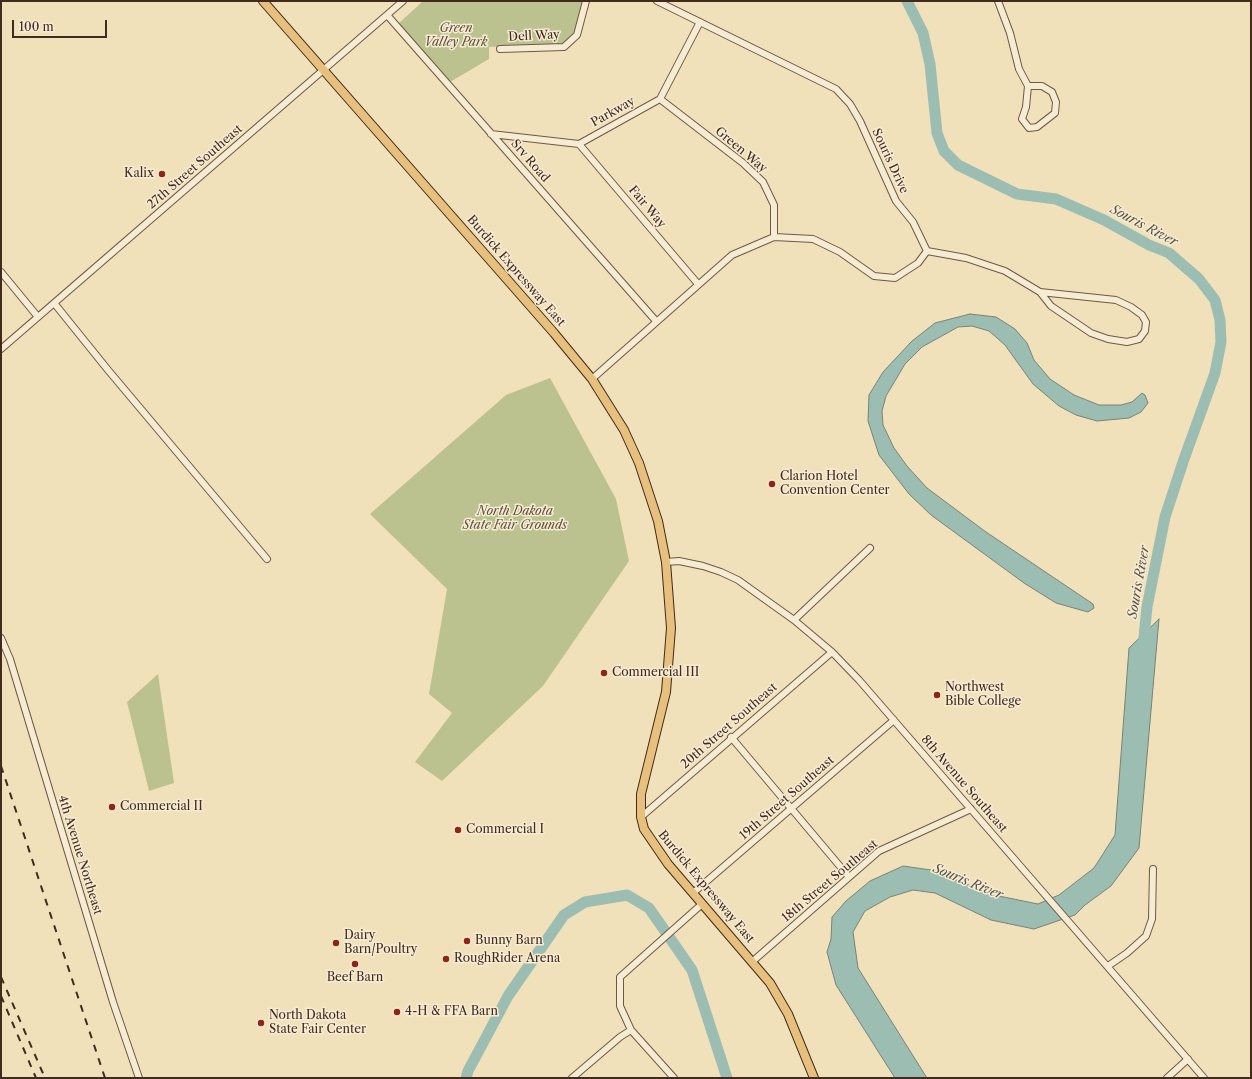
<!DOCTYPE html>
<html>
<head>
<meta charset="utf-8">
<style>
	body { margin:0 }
	#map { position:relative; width:1252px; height:1079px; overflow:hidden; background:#f1e1bb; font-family:"Libre Caslon Text",serif }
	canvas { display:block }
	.frame { position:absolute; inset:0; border:2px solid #432a1e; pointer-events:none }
	.scale { position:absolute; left:12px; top:20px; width:95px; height:18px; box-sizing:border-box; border:2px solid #432a1e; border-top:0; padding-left:5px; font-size:12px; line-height:14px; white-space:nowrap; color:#432a1e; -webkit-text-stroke:3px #f6ecd3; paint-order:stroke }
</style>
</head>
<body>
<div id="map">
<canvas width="1252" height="1079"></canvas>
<div class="frame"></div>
<div class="scale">100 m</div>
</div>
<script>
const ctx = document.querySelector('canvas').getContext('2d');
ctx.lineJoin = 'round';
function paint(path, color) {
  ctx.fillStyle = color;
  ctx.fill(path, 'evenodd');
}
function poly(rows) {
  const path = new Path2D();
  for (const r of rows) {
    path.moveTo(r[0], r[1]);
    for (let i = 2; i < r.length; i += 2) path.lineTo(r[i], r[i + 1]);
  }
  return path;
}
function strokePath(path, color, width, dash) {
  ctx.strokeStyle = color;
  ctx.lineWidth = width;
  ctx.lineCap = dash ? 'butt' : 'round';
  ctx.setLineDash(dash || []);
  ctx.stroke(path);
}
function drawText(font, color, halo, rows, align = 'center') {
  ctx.font = font + ' "Libre Caslon Text",serif';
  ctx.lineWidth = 3;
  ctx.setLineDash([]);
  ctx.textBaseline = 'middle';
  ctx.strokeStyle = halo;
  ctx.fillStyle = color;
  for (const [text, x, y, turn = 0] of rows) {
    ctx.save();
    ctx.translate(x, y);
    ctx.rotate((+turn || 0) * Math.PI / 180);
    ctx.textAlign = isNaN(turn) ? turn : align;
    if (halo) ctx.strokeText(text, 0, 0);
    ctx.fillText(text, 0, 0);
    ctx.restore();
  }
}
paint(poly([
	[423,1,585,1,576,34,564,45,489,47,489,59,450,82,398,24],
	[550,378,616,499,629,561,543,686,442,781,415,762,452,713,429,694,447,589,370,514,506,395],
	[158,674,174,783,149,791,127,702]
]), '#bbc28f');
const water = poly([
	[970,314,996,317,1015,329,1027,343,1034,360,1050,379,1074,395,1099,405,1121,405,1132,402,1142,393,1145,395,1148,403,1141,412,1129,418,1097,421,1076,415,1059,406,1033,384,1005,345,989,331,972,326,958,327,922,347,905,364,886,396,882,411,883,425,894,448,907,466,927,488,986,532,1093,604,1094,608,1088,612,1056,603,1024,583,931,515,909,494,879,455,868,421,869,395,883,372,912,341,935,323,970,314],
	[1159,619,1139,848,1111,886,1085,905,1075,915,1034,929,991,920,935,893,913,890,890,897,865,911,853,932,858,968,927,1078,895,1078,836,985,827,952,831,939,832,917,846,901,870,881,903,866,931,870,994,895,1038,904,1059,895,1094,868,1115,835,1129,648,1159,619]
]);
paint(water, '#9bbdb2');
strokePath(water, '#788277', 1);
strokePath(poly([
	[907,1,923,33,930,64,937,133,944,151,958,165,1017,194,1056,199,1104,220,1149,245,1169,253,1199,279,1215,300,1220,320,1221,342,1215,373,1183,462,1165,517,1147,607,1143,647],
	[466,1078,468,1071,508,996,564,915,585,902,627,895,649,908,692,970,727,1078]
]), '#9bbdb2', 11);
const minor = poly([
	[657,1,836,89,850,104,860,121,896,201,913,222,927,251],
	[998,1,1010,33,1019,69,1028,86],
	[387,15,656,321],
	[500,49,564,47,577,35,586,1],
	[1028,86,1042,86,1052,92,1056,102,1055,113,1037,127,1029,128,1022,119,1026,107,1028,86],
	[660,99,743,163,763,182,774,205,774,237],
	[491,134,579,144,660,99,700,22],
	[579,144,698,284],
	[927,251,966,258,1005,271,1040,292,1116,300,1131,307,1142,315,1146,322,1145,331,1139,339,1127,342,1108,339,1091,333,1051,306,1040,292],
	[1,272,38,317],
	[54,303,108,370,267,559],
	[1,349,403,1],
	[592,379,732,255,774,237,813,239,840,252,874,276,895,278,918,263,927,251],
	[666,562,679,561,703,566,721,572,738,580,794,620,832,652,859,680,1204,1078],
	[794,620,870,548],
	[1,638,10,659,113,1002,139,1078],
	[731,737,849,877],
	[641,817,832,652],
	[693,893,894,720],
	[753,961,879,851,971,809],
	[1108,966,1127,953,1146,936,1152,919,1153,869],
	[572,1078,620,1037,631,1030],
	[674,1078,631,1030,620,1006,620,977,702,904],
	[1167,1078,1188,1059]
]);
const major = poly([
	[263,1,554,333,592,379,624,430,639,463,658,521,666,562,671,628,666,692,641,794,641,817,644,829,668,864,770,983,788,1014,814,1078]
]);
strokePath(minor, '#6e5845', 8);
strokePath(major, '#432a1e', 10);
strokePath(minor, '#f6ecd3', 6);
strokePath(major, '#e8c07e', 8);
strokePath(poly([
	[1,766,105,1078],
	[1,977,45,1078],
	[1,996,36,1078]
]), '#432a1e', 2, [7, 7]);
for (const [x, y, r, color] of [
	[162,174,4,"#8f2418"],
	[772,484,4,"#8f2418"],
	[604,673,4,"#8f2418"],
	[937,695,4,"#8f2418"],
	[112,807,4,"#8f2418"],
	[458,830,4,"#8f2418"],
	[467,941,4,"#8f2418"],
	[336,943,4,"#8f2418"],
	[446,959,4,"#8f2418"],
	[355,964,4,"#8f2418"],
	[397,1012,4,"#8f2418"],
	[261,1023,4,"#8f2418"]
]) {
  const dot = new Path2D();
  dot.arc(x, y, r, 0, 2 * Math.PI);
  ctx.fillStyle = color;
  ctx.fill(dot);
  strokePath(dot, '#f6ecd3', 1.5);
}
drawText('italic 12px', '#61503a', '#f6ecd3', [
	["Green",456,29],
	["Valley Park",456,43],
	["North Dakota",515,512],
	["State Fair Grounds",515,526]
]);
drawText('12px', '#432a1e', '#f6ecd3', [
	["Dell Way",534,36,-3],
	["Parkway",613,112,-29],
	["Green Way",741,150,40],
	["Srv Road",530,161,49],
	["Souris Drive",890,161,65],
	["27th Street Southeast",195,167,-41],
	["Fair Way",647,207,50],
	["Burdick Expressway East",516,271,49],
	["20th Street Southeast",729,726,-41],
	["8th Avenue Southeast",964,784,49],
	["19th Street Southeast",787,798,-41],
	["4th Avenue Northeast",80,855,73],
	["18th Street Southeast",830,881,-40],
	["Burdick Expressway East",706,887,50]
]);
drawText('12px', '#432a1e', '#f6ecd3', [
	["Kalix",154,174,"right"],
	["Clarion Hotel",780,477],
	["Convention Center",780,491],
	["Commercial III",612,673],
	["Northwest",945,688],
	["Bible College",945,702],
	["Commercial II",120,807],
	["Commercial I",466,830],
	["Dairy",344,936],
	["Barn/Poultry",344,950],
	["Bunny Barn",475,941],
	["RoughRider Arena",454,959],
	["Beef Barn",355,978,"center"],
	["4-H & FFA Barn",405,1012],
	["North Dakota",269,1016],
	["State Fair Center",269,1030]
], 'left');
drawText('italic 13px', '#594f43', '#f6ecd3', [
	["Souris River",1144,226,28],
	["Souris River",1139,582,-80],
	["Souris River",968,882,22]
]);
</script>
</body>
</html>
